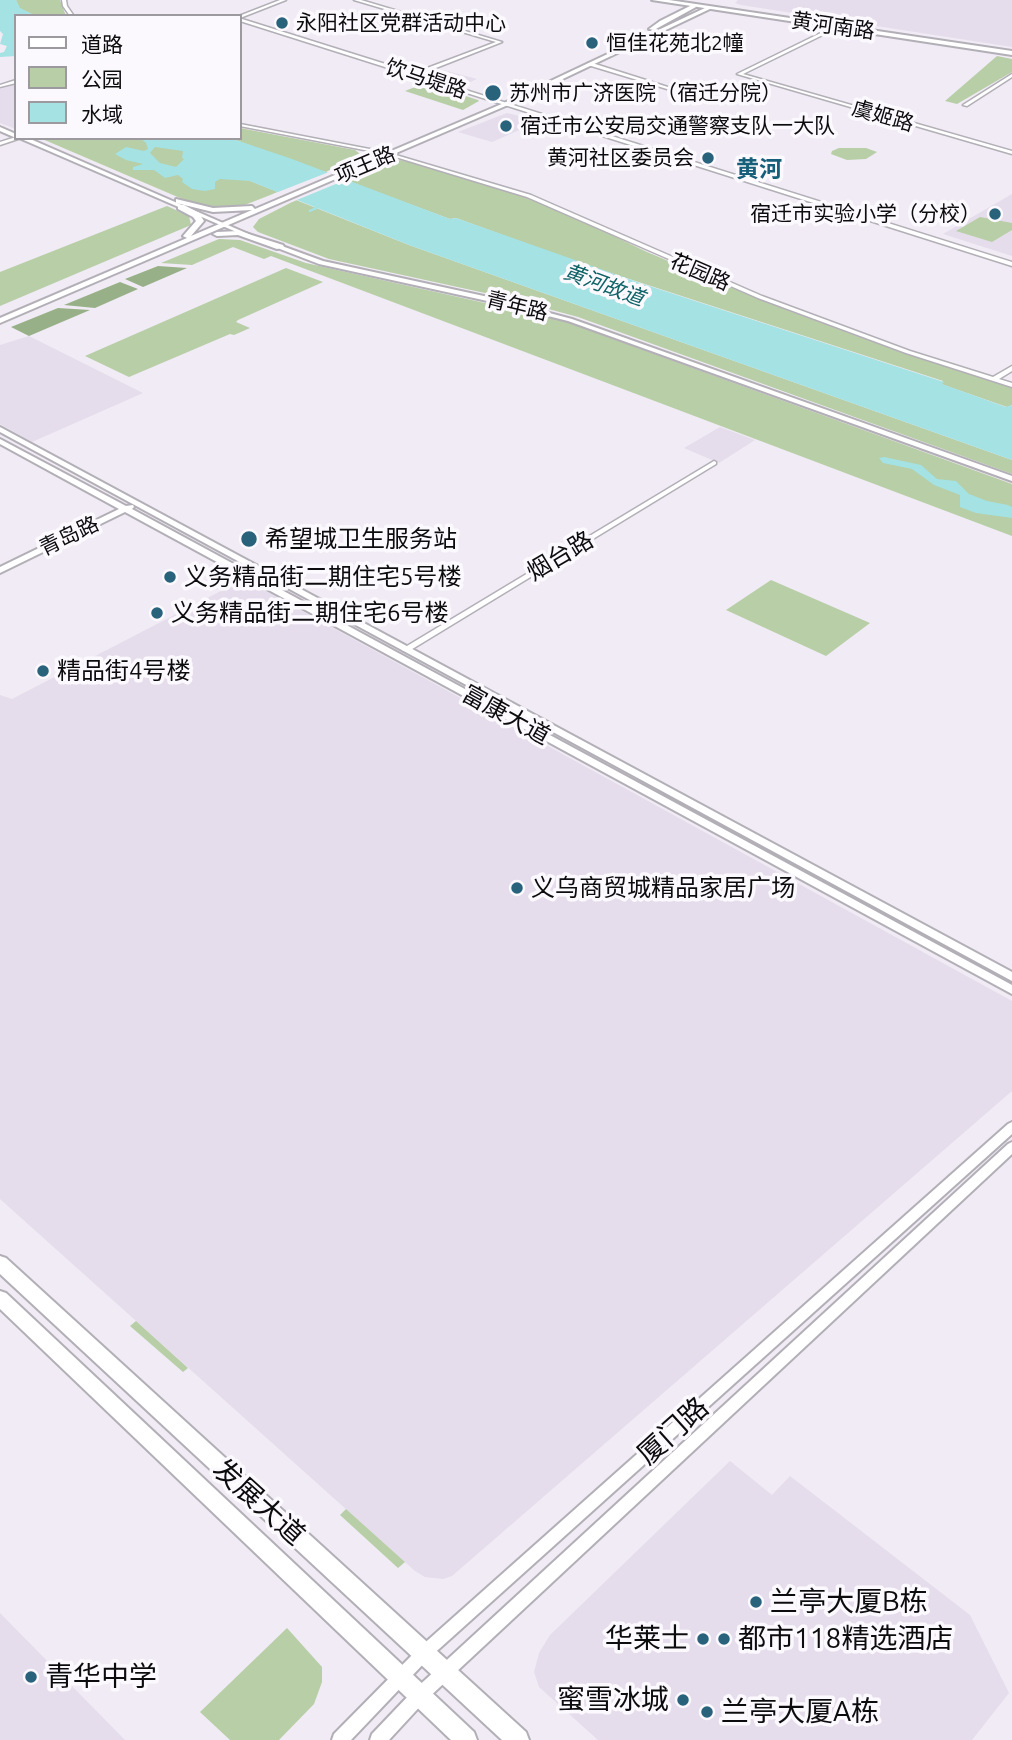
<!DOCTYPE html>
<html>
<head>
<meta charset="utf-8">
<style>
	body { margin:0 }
	#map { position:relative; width:1012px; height:1740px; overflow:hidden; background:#f0ebf4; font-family:Ubuntu,"Noto Sans SC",sans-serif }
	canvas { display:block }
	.legend { position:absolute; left:14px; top:14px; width:228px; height:126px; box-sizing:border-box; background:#fcf9fe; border:2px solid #9c9a9e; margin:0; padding:9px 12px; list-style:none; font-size:21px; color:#0c0b0d }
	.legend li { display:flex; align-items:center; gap:14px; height:35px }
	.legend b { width:35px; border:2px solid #9c9a9e }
</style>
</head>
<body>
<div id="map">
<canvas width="1012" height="1740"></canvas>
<ul class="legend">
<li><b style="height:9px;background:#fff"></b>道路</li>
<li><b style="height:19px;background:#b7cea7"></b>公园</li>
<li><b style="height:19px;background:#a5e2e4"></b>水域</li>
</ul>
</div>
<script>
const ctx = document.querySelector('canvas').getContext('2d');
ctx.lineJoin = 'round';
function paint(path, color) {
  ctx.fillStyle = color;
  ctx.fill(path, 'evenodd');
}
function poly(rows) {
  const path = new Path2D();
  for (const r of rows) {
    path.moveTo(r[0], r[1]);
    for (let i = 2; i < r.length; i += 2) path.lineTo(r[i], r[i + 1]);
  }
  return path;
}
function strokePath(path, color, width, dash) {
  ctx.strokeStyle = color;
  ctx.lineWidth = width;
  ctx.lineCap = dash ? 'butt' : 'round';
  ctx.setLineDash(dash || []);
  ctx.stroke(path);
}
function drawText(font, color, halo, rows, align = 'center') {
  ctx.font = font + ' Ubuntu,"Noto Sans SC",sans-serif';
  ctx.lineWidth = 7;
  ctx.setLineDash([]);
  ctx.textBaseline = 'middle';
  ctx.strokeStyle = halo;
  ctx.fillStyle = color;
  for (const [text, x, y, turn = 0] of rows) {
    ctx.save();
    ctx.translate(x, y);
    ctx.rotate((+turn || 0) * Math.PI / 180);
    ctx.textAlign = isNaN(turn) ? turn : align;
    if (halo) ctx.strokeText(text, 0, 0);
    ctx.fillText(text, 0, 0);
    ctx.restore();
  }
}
paint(poly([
	[738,0,1012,0,1012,47,741,5,735,3],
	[436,68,477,79,461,86,420,74],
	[16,84,16,129,0,123,0,89],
	[507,113,540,121,492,142,458,132],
	[1012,194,1012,256,943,234],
	[29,336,143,393,32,442,0,424,0,345],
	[720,427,755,440,719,463,684,448],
	[244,579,1012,1001,1012,1091,452,1576,443,1579,425,1577,415,1571,0,1199,0,695,12,699],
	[730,1461,772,1495,790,1476,970,1615,1009,1693,972,1740,598,1740,539,1687,534,1672,539,1653,550,1635],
	[0,1613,125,1740,0,1740]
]), '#e5ddeb');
paint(poly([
	[16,0,60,0,66,16,36,16,19,8],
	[997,56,1012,59,1012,72,957,104,945,101],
	[425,83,478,100,479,101,463,110,405,91],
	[240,128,355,150,360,154,326,172,317,170,230,138,240,138],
	[40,138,141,138,184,150,192,158,278,192,237,208,221,210,201,207],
	[839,148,866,148,877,152,866,159,847,160,831,154,832,151],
	[400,160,443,170,556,208,647,252,771,304,900,352,1012,388,1012,405,1007,407,941,384,943,381,577,262,456,218,450,219,347,181,358,174],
	[296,200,409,245,1012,460,1012,474,578,317,508,298,329,259,258,232,253,227,259,219],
	[167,206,189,216,191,225,0,306,0,272],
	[980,217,1012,223,1012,230,992,242,956,231],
	[219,239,240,240,306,263,561,320,1012,484,1012,536,271,256,264,259,233,247,192,265,161,263],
	[286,268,323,282,238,320,236,322,250,328,234,335,230,334,129,377,85,356],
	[771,580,870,623,826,656,726,610],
	[136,1321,188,1368,183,1372,130,1326],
	[346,1509,405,1562,398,1568,340,1515],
	[287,1628,322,1667,322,1682,314,1704,279,1740,230,1740,200,1712]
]), '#b7cea7');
paint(poly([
	[158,266,187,268,143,287,125,279],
	[120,282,138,289,95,308,64,305],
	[58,308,90,310,29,336,11,327]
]), '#98b088');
paint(poly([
	[0,0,16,0,20,8,36,16,16,16,16,56,0,57,0,53,4,52,7,46,0,44,3,34,0,31],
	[140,138,230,138,292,159,450,219,456,218,640,283,944,382,942,384,1006,407,1012,405,1012,460,409,245,250,181,220,179,215,182,215,189,205,191,192,189,182,182,183,179,178,175,165,178,154,170,133,170,133,167,143,164,126,160,115,154,126,147,144,151,148,149,146,143],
	[155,147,183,151,182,158,184,159,176,167,160,163,150,153],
	[884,457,921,465,937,479,956,481,969,494,987,501,1008,505,1012,507,1012,518,976,513,960,507,960,495,934,485,912,469,883,463,879,458]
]), '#a5e2e4');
paint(poly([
	[329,172,348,179,292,202,273,194]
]), '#f0ebf4');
strokePath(poly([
	[315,209,320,206]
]), '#a5e2e4', 2);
strokePath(poly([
	[310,211,318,207]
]), '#a5e2e4', 2.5);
const minor = poly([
	[62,0,66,0,67,6,74,16,70,16,63,6,62,0],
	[280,0,286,0,240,18,239,16,280,0],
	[354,0,361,0,502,42,418,75,1012,262,1012,266,240,21,240,19,242,19,414,73,496,42,354,0],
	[837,25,841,26,743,74,1012,151,1012,154,737,74,837,25],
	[588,63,592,63,671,88,667,89,588,65,588,63],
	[1012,74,1012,77,967,106,963,105,1012,74],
	[16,80,16,83,0,87,0,85,16,80],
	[240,124,385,152,387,153,385,154,240,126,240,124],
	[16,137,21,138,0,145,0,142,16,137],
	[389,153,531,195,762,296,910,351,993,377,1012,366,1012,371,999,379,1012,383,1012,387,906,353,758,298,527,197,389,155,389,153],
	[714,461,716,462,716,464,409,651,403,651,402,649,714,461]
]);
const tertiary = poly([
	[0,127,16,134,16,138,0,131,0,127],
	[19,138,28,138,253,236,248,237,19,138],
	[267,242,271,242,323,261,493,298,572,319,1012,476,1012,481,568,321,492,302,319,264,267,244,267,242],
	[0,427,1012,972,1012,981,0,432,0,427],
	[0,439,126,506,133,505,134,507,132,509,1012,985,1012,994,125,512,0,573,0,567,119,509,0,444,0,439],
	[1012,1122,1012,1134,429,1658,351,1740,332,1740,334,1734,419,1648,1008,1124,1012,1122],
	[1012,1142,1012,1154,425,1701,389,1740,370,1740,372,1734,413,1691,1008,1144,1012,1142]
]);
const secondary = poly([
	[694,4,696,7,654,30,649,29,660,21,694,4],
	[707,7,712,8,508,105,0,323,0,318,187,238,183,236,196,221,193,217,178,209,178,205,184,205,199,213,204,221,191,236,252,210,213,212,176,203,176,199,213,208,252,206,255,209,504,103,707,7],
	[239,231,283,245,284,247,277,249,238,235,217,236,213,234,217,232,239,231]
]);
const primary = poly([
	[652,0,669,0,1012,51,1012,55,652,0],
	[0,1256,6,1258,526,1732,529,1740,502,1740,0,1274,0,1256],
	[0,1291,6,1293,474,1732,477,1740,451,1740,0,1309,0,1291]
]);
strokePath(minor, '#b3afb7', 3);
strokePath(tertiary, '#b3afb7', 4);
strokePath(secondary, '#b3afb7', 4);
strokePath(primary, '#b3afb7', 4);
paint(minor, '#fff');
paint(tertiary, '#fff');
paint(secondary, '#fff');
paint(primary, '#fff');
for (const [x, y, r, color] of [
	[282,23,7,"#28627b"],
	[592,43,7,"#28627b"],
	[493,93,9,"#28627b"],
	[506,126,7,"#28627b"],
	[708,158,7,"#28627b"],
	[995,214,7,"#28627b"],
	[249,539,9,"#28627b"],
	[170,577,7,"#28627b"],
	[157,613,7,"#28627b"],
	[43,671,7,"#28627b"],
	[517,888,7,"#28627b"],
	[756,1602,7,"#28627b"],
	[703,1639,7,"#28627b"],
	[724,1639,7,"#28627b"],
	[31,1677,7,"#28627b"],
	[683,1700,7,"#28627b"],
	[707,1712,7,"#28627b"]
]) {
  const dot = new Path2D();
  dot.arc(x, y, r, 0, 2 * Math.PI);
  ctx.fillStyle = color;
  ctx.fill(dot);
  strokePath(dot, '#fcf9fe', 2.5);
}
drawText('21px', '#0c0b0d', '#fcf9fe', [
	["永阳社区党群活动中心",296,23],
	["恒佳花苑北2幢",606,43],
	["苏州市广济医院（宿迁分院）",509,93],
	["宿迁市公安局交通警察支队一大队",520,126],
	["黄河社区委员会",694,158,"right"],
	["宿迁市实验小学（分校）",981,214,"right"]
], 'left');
drawText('21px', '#0c0b0d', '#fcf9fe', [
	["黄河南路",833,26,8],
	["饮马堤路",426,79,18],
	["虞姬路",883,116,16],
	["项王路",365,165,-23],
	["花园路",700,272,23],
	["青年路",517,306,14],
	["青岛路",69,536,-26]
]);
drawText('italic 21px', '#106467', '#fcf9fe', [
	["黄河故道",604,285,20]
]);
drawText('bold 23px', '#165e79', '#fcf9fe', [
	["黄河",759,169]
]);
drawText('24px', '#0c0b0d', '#fcf9fe', [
	["希望城卫生服务站",265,539],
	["义务精品街二期住宅5号楼",184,577],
	["义务精品街二期住宅6号楼",171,613],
	["精品街4号楼",57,671],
	["义乌商贸城精品家居广场",531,888]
], 'left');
drawText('24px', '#0c0b0d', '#fcf9fe', [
	["烟台路",560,556,-31],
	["富康大道",506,715,29]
]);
drawText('28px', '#0c0b0d', '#fcf9fe', [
	["厦门路",673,1431,-42],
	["发展大道",259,1502,42]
]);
drawText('28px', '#0c0b0d', '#fcf9fe', [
	["兰亭大厦B栋",770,1602],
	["华莱士",689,1639,"right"],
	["都市118精选酒店",738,1639],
	["青华中学",45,1677],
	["蜜雪冰城",669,1700,"right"],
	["兰亭大厦A栋",721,1712]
], 'left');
</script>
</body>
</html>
